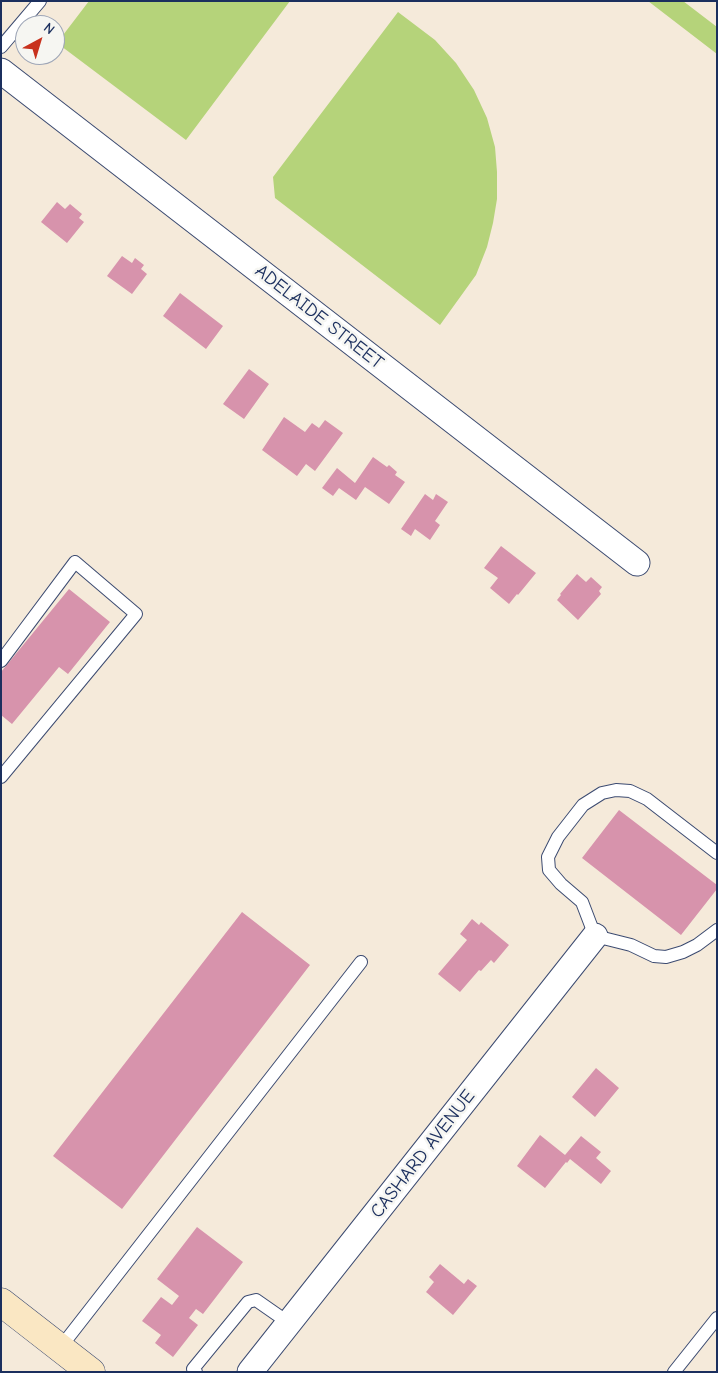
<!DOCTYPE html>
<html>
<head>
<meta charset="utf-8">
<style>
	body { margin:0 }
	#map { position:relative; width:718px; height:1373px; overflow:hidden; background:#f5eada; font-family:"Comic Neue",sans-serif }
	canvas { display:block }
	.frame { position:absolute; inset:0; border:2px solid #1b2f5e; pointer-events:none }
	.north { position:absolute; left:15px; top:15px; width:50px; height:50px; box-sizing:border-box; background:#f6f6f2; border:1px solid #9ea6b7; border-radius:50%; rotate:39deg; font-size:14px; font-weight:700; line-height:20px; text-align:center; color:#1b2f5e }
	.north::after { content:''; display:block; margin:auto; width:18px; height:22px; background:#c8321e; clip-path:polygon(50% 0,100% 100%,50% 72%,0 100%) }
</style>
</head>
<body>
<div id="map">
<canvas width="718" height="1373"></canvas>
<div class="frame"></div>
<div class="north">N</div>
</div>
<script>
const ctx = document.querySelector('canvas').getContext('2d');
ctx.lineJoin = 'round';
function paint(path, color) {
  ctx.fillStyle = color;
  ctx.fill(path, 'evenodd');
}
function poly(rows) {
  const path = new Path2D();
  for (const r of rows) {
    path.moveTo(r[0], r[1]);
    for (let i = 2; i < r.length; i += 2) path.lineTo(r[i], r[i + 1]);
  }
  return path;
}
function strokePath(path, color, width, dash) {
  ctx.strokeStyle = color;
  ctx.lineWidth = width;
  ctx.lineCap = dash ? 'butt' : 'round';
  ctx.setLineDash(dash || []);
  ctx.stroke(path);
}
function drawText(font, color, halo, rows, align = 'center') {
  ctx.font = font + ' "Comic Neue",sans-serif';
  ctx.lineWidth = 5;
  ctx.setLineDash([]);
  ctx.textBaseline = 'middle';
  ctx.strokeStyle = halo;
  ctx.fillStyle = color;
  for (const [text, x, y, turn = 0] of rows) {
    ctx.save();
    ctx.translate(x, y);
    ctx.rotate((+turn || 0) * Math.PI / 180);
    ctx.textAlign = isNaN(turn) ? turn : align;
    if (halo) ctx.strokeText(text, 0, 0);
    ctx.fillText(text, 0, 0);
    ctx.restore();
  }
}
paint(poly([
	[89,1,290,1,186,140,57,43],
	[648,1,683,1,717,27,717,54],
	[398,12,435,40,456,63,474,90,487,118,495,147,497,172,497,199,493,223,487,247,476,275,440,325,275,198,273,177]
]), '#b5d37a');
paint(poly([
	[57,202,65,209,70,204,82,214,79,218,84,222,67,243,41,222],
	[122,256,132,263,135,258,144,265,141,269,147,274,132,294,107,276],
	[180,293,223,326,206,349,163,316],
	[249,369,269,384,244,419,223,404],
	[284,417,305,432,312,423,319,428,325,420,343,433,315,471,306,464,297,476,262,450],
	[373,457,387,467,389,465,397,472,395,475,405,482,389,504,365,487,356,500,339,488,333,496,322,488,337,468,355,483],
	[425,494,433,500,436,494,448,502,435,521,440,525,430,540,415,529,411,536,401,529],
	[501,546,536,573,518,595,517,594,509,604,490,588,498,578,484,568],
	[577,574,586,582,591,577,602,587,599,591,601,594,578,620,557,600,561,595,560,594],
	[69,589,110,622,68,674,59,667,12,724,1,715,1,672],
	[619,810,717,885,717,889,681,935,582,858],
	[242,912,310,965,122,1209,53,1156],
	[472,919,479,925,481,922,509,945,494,963,491,960,481,971,479,970,460,992,438,974,467,940,460,934],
	[596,1068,619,1088,595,1117,572,1097],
	[540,1135,565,1155,581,1136,601,1152,596,1158,611,1171,601,1184,570,1159,567,1163,566,1162,545,1188,517,1166],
	[197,1227,243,1262,203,1314,196,1309,189,1318,198,1325,173,1357,155,1343,161,1335,142,1321,161,1297,172,1305,179,1296,157,1279],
	[440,1264,464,1284,468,1279,477,1286,453,1315,426,1292,434,1282,429,1277]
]), '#d793ac');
const lane = poly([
	[1,47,40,1],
	[1,661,75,562,136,614,1,777],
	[717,853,647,799,630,791,616,790,602,793,583,805,558,837,548,857,549,870,561,884,582,902,595,936,631,945,654,956,666,957,683,952,697,945,717,930],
	[60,1348,361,962],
	[196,1372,193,1369,248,1302,256,1300,289,1323],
	[674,1372,717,1318]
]);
const street = poly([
	[1,71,637,563],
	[250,1372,595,936]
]);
const secondary = poly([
	[1,1302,91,1372]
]);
strokePath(lane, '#3c4b71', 14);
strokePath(street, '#3c4b71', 27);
strokePath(secondary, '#3c4b71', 29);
strokePath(lane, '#fff', 12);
strokePath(street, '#fff', 25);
strokePath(secondary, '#fae7c3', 28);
drawText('19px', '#1b2f5e', '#f6f6f2', [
	["ADELAIDE STREET",319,317,38],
	["CASHARD AVENUE",423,1154,-52]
]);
</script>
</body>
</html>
